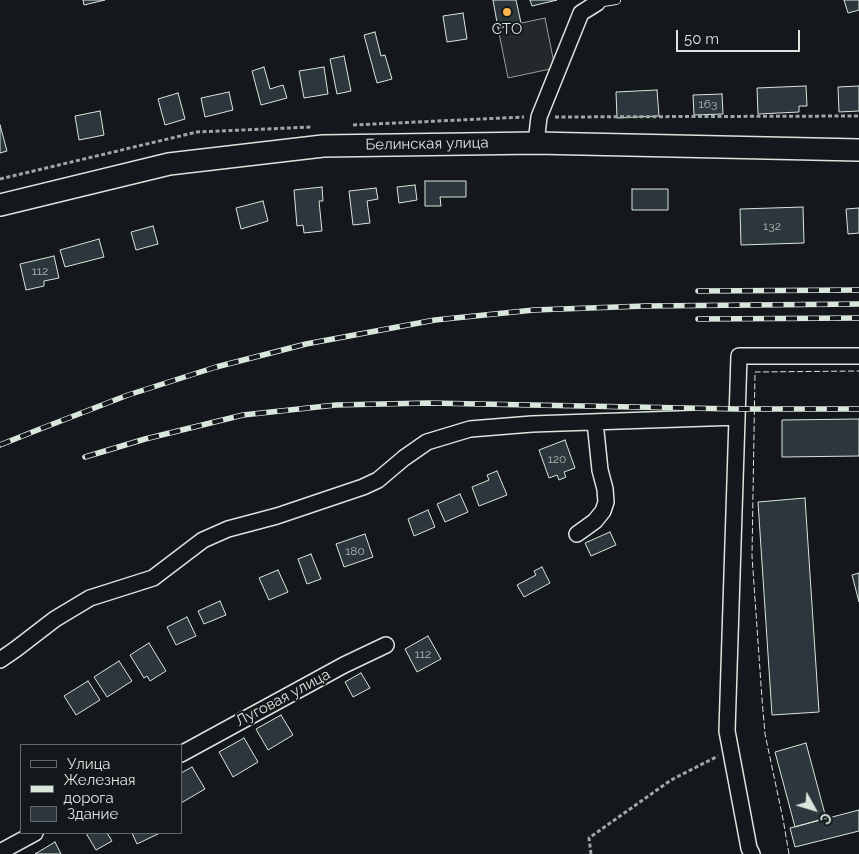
<!DOCTYPE html>
<html>
<head>
<meta charset="utf-8">
<style>
	body { margin:0 }
	#map { position:relative; width:859px; height:854px; overflow:hidden; background:#14181c; font-family:Raleway,sans-serif }
	canvas { display:block }
	.legend { position:absolute; left:20px; top:744px; width:162px; height:90px; box-sizing:border-box; background:#14181c; border:1px solid #626a69; margin:0; padding:6px 9px; list-style:none; font-size:15px; color:#d8e6dc }
	.legend li { display:flex; align-items:center; gap:10px; height:25px }
	.legend b { width:25px; border:1px solid #626a69 }
	.north { position:absolute; left:789px; top:784px; width:50px; height:50px; -webkit-text-stroke:4px #14181c; paint-order:stroke; rotate:129deg; font-size:14px; font-weight:700; line-height:20px; text-align:center; color:#d8e6dc }
	.north::after { content:''; display:block; margin:auto; width:18px; height:22px; background:#d8e6dc; clip-path:polygon(50% 0,100% 100%,50% 72%,0 100%) }
	.scale { position:absolute; left:676px; top:30px; width:124px; height:22px; box-sizing:border-box; border:2px solid #d8e6dc; border-top:0; padding-left:6px; font-size:15px; line-height:18px; white-space:nowrap; color:#d8e6dc; -webkit-text-stroke:4px #14181c; paint-order:stroke }
</style>
</head>
<body>
<div id="map">
<canvas width="859" height="854"></canvas>
<ul class="legend">
<li><b style="height:6px;background:#14181c"></b>Улица</li>
<li><b style="height:6px;background:#d8e6dc"></b>Железная дорога</li>
<li><b style="height:14px;background:#2c363c"></b>Здание</li>
</ul>
<div class="north">С</div>
<div class="scale">50 m</div>
</div>
<script>
const ctx = document.querySelector('canvas').getContext('2d');
ctx.lineJoin = 'round';
function paint(path, color) {
  ctx.fillStyle = color;
  ctx.fill(path, 'evenodd');
}
function poly(rows) {
  const path = new Path2D();
  for (const r of rows) {
    path.moveTo(r[0], r[1]);
    for (let i = 2; i < r.length; i += 2) path.lineTo(r[i], r[i + 1]);
  }
  return path;
}
function strokePath(path, color, width, dash) {
  ctx.strokeStyle = color;
  ctx.lineWidth = width;
  ctx.lineCap = dash ? 'butt' : 'round';
  ctx.setLineDash(dash || []);
  ctx.stroke(path);
}
function drawText(font, color, halo, rows, align = 'center') {
  ctx.font = font + ' Raleway,sans-serif';
  ctx.lineWidth = 4;
  ctx.setLineDash([]);
  ctx.textBaseline = 'middle';
  ctx.strokeStyle = halo;
  ctx.fillStyle = color;
  for (const [text, x, y, turn = 0] of rows) {
    ctx.save();
    ctx.translate(x, y);
    ctx.rotate((+turn || 0) * Math.PI / 180);
    ctx.textAlign = isNaN(turn) ? turn : align;
    if (halo) ctx.strokeText(text, 0, 0);
    ctx.fillText(text, 0, 0);
    ctx.restore();
  }
}
const parking = poly([
	[545,18,555,68,508,78,498,28,545,18]
]);
paint(parking, '#24282b');
strokePath(parking, '#939e99', 1);
const building = poly([
	[83,0,105,0,84,5,83,0],
	[493,0,516,0,521,23,498,28,493,0],
	[530,0,557,0,532,6,530,0],
	[844,0,859,0,859,10,848,13,844,0],
	[463,13,467,39,447,42,443,16,463,13],
	[375,32,381,56,385,55,392,79,377,83,364,35,375,32],
	[344,56,351,91,337,94,330,59,344,56],
	[264,67,270,89,283,85,287,98,261,105,252,71,264,67],
	[324,67,328,94,304,98,299,71,324,67],
	[806,86,807,106,799,106,799,112,758,114,757,88,806,86],
	[859,86,859,111,839,112,838,87,859,86],
	[657,90,659,116,617,118,616,92,657,90],
	[229,92,233,110,205,117,201,98,229,92],
	[178,93,185,119,165,125,158,99,178,93],
	[722,94,723,114,694,115,693,95,722,94],
	[100,111,104,135,79,140,75,116,100,111],
	[0,125,7,151,0,153,0,125],
	[425,181,466,181,466,197,440,197,441,206,425,206,425,181],
	[415,185,417,200,399,203,397,187,415,185],
	[322,187,323,201,319,201,322,231,304,233,303,225,297,226,294,190,322,187],
	[376,188,378,199,367,201,370,223,353,225,349,191,376,188],
	[632,189,668,189,668,210,632,210,632,189],
	[263,201,268,221,241,229,236,208,263,201],
	[803,207,804,243,741,245,740,209,803,207],
	[859,208,859,233,848,234,846,209,859,208],
	[153,226,158,244,136,250,131,232,153,226],
	[99,239,104,257,65,267,60,250,99,239],
	[54,256,59,278,44,281,44,286,26,290,20,264,54,256],
	[859,419,859,456,782,457,782,420,859,419],
	[565,440,575,468,564,472,566,477,559,480,557,475,549,478,539,450,565,440],
	[497,471,507,495,479,506,472,487,489,480,487,475,497,471],
	[460,494,468,512,445,522,437,504,460,494],
	[805,498,819,712,772,715,758,502,805,498],
	[428,510,435,527,414,536,408,519,428,510],
	[610,532,616,545,591,556,585,543,610,532],
	[365,534,373,557,344,567,336,544,365,534],
	[311,554,321,579,307,584,298,559,311,554],
	[542,567,550,583,524,597,517,585,536,575,534,571,542,567],
	[278,570,288,592,269,600,259,578,278,570],
	[859,573,859,602,852,575,859,573],
	[220,601,226,615,204,624,198,611,220,601],
	[187,617,196,636,176,645,167,627,187,617],
	[428,636,441,659,417,672,405,649,428,636],
	[149,643,166,671,150,681,147,676,144,678,130,655,149,643],
	[119,661,132,681,107,697,94,677,119,661],
	[361,673,370,688,353,697,345,682,361,673],
	[88,681,100,700,76,715,64,696,88,681],
	[281,715,293,735,268,750,256,729,281,715],
	[244,738,258,762,233,777,219,752,244,738],
	[806,743,826,818,795,827,775,752,806,743],
	[192,767,205,789,181,803,181,773,192,767],
	[859,810,859,831,795,847,790,828,859,810],
	[86,833,107,833,112,841,96,850,86,833],
	[132,833,160,833,137,844,132,833],
	[55,842,61,854,35,854,55,842]
]);
paint(building, '#2c363c');
strokePath(building, '#d8e6dc', 1);
const lane = poly([
	[597,3,616,0]
]);
const street = poly([
	[536,143,539,117,581,13,597,3,596,0],
	[577,534,595,521,603,511,606,502,605,489,600,470,595,422],
	[0,660,16,649,55,619,90,598,153,578,203,540,228,529,277,516,363,487,378,480,404,458,427,442,470,429,532,424,737,417],
	[181,754,344,665,386,645],
	[0,852,35,833],
	[752,854,749,848,727,731,739,356,859,356]
]);
const secondary = poly([
	[0,205,169,164,323,146,536,143,859,150]
]);
strokePath(lane, '#d8e6dc', 10);
strokePath(street, '#d8e6dc', 18);
strokePath(secondary, '#d8e6dc', 24);
strokePath(poly([
	[555,117,859,116],
	[353,125,524,117],
	[0,179,197,132,311,127],
	[591,854,589,838,671,780,718,756]
]), '#9da8a2', 3, [4, 2.5]);
strokePath(lane, '#14181c', 8);
strokePath(street, '#14181c', 15);
strokePath(secondary, '#14181c', 21);
const rail = poly([
	[698,291,859,290],
	[698,319,859,318],
	[0,445,40,429,128,395,216,367,306,344,435,320,534,310,645,306,859,304],
	[85,457,145,439,243,415,336,405,428,403,737,409,859,409]
]);
strokePath(rail, '#d8e6dc', 5.5);
strokePath(rail, '#14181c', 4, [11]);
strokePath(poly([
	[789,854,783,819,765,734,762,699,752,556,755,372,859,371]
]), '#d8e6dc', 1, [6, 2.5]);
for (const [x, y, r, color] of [
	[507,12,5,"#ffb74d"]
]) {
  const dot = new Path2D();
  dot.arc(x, y, r, 0, 2 * Math.PI);
  ctx.fillStyle = color;
  ctx.fill(dot);
  strokePath(dot, '#14181c', 2);
}
drawText('12px', '#adbab4', null, [
	["163",708,104],
	["132",772,226],
	["112",40,271],
	["120",557,459],
	["180",355,551],
	["112",423,654]
]);
drawText('15px', '#d8e6dc', '#14181c', [
	["СТО",507,29]
]);
drawText('15px', '#d8e6dc', '#14181c', [
	["Белинская улица",427,144,-1],
	["Луговая улица",283,698,-28]
]);
</script>
</body>
</html>
